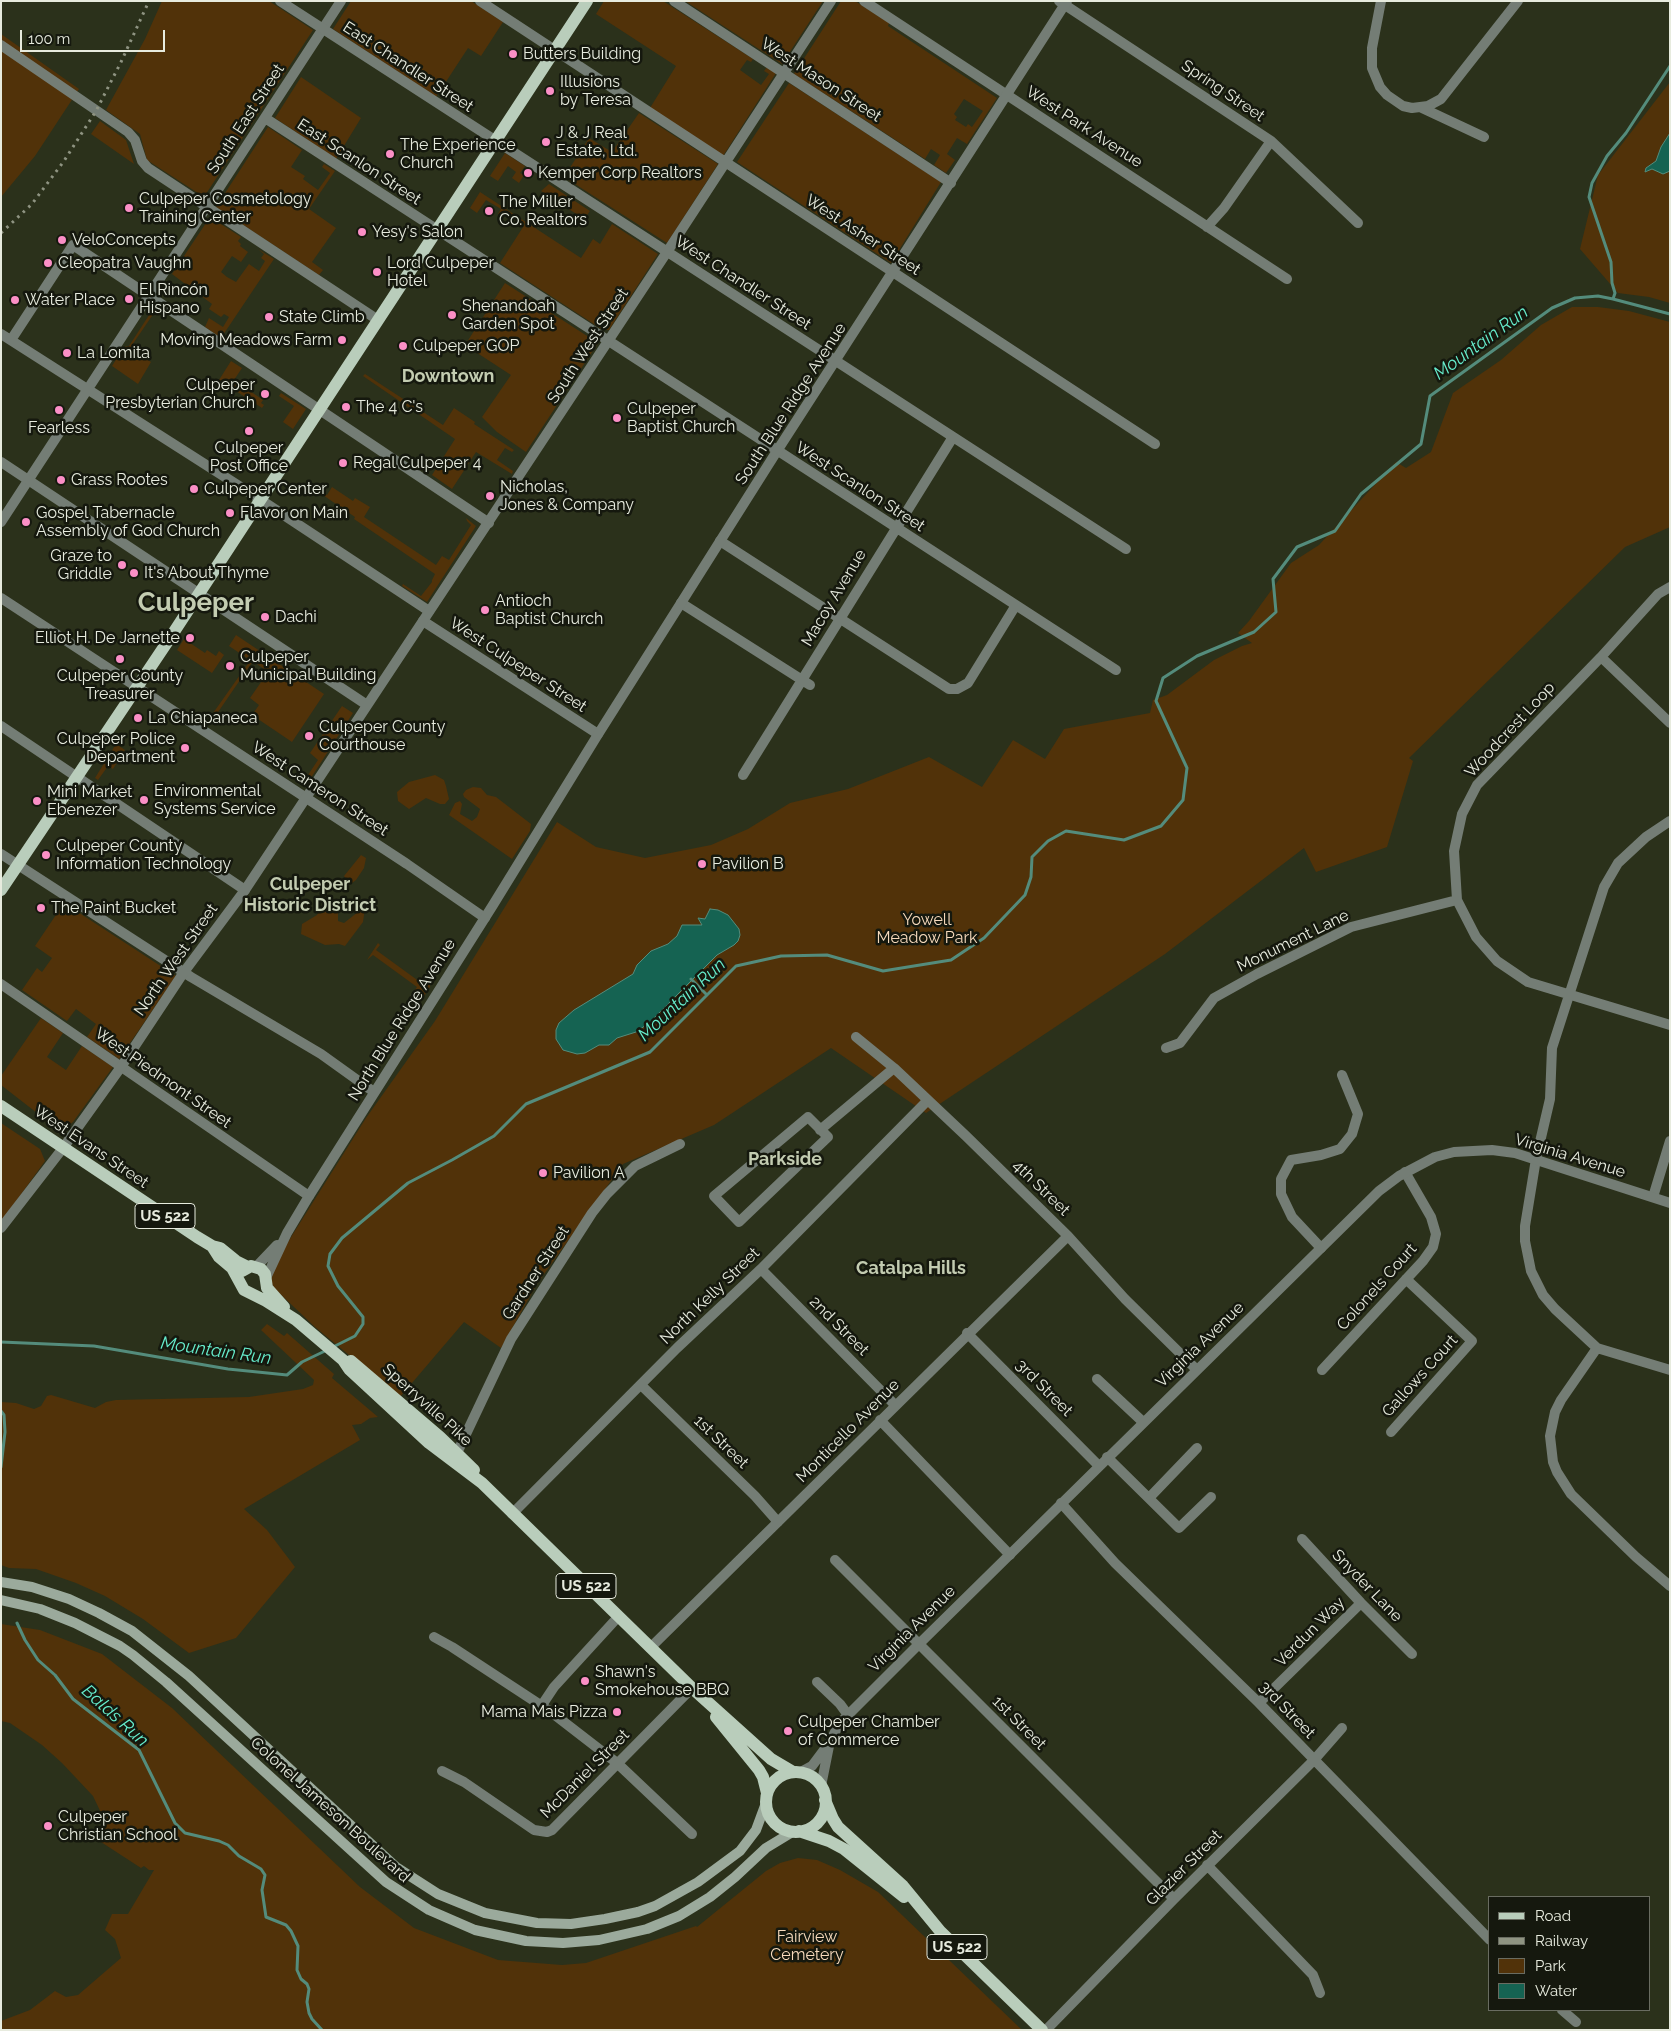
<!DOCTYPE html>
<html>
<head>
<meta charset="utf-8">
<style>
	body { margin:0 }
	#map { position:relative; width:1671px; height:2031px; overflow:hidden; background:#2b311b; font-family:Raleway,sans-serif }
	canvas { display:block }
	.frame { position:absolute; inset:0; border:2px solid #e7ebde; pointer-events:none }
	.legend { position:absolute; left:1488px; top:1896px; width:162px; height:115px; box-sizing:border-box; background:#15180e; border:1px solid #696c61; margin:0; padding:6px 9px; list-style:none; font-size:15px; color:#e7ebde }
	.legend li { display:flex; align-items:center; gap:10px; height:25px }
	.legend b { width:25px; border:1px solid #696c61 }
	.scale { position:absolute; left:20px; top:30px; width:145px; height:22px; box-sizing:border-box; border:2px solid #e7ebde; border-top:0; padding-left:6px; font-size:15px; line-height:18px; white-space:nowrap; color:#e7ebde; -webkit-text-stroke:4px #15180e; paint-order:stroke }
</style>
</head>
<body>
<div id="map">
<canvas width="1671" height="2031"></canvas>
<div class="frame"></div>
<ul class="legend">
<li><b style="height:6px;background:#b9cdbb"></b>Road</li>
<li><b style="height:6px;background:#8f9482"></b>Railway</li>
<li><b style="height:14px;background:#513209"></b>Park</li>
<li><b style="height:14px;background:#156352"></b>Water</li>
</ul>
<div class="scale">100 m</div>
</div>
<script>
const ctx = document.querySelector('canvas').getContext('2d');
ctx.lineJoin = 'round';
function paint(path, color) {
  ctx.fillStyle = color;
  ctx.fill(path, 'evenodd');
}
function poly(rows) {
  const path = new Path2D();
  for (const r of rows) {
    if (r.length === 3) {
      path.moveTo(r[0] + r[2], r[1]);
      path.arc(r[0], r[1], r[2], 0, 2 * Math.PI);
      continue;
    }
    path.moveTo(r[0], r[1]);
    for (let i = 2; i < r.length; i += 2) path.lineTo(r[i], r[i + 1]);
  }
  return path;
}
function strokePath(path, color, width, dash) {
  ctx.strokeStyle = color;
  ctx.lineWidth = width;
  ctx.lineCap = dash ? 'butt' : 'round';
  ctx.setLineDash(dash || []);
  ctx.stroke(path);
}
function drawText(font, color, halo, rows, align = 'center') {
  ctx.font = font + ' Raleway,sans-serif';
  ctx.lineWidth = 5;
  ctx.setLineDash([]);
  ctx.textBaseline = 'middle';
  ctx.strokeStyle = halo;
  ctx.fillStyle = color;
  for (const [text, x, y, turn = 0] of rows) {
    ctx.save();
    ctx.translate(x, y);
    ctx.rotate((+turn || 0) * Math.PI / 180);
    ctx.textAlign = isNaN(turn) ? turn : align;
    if (halo) ctx.strokeText(text, 0, 0);
    ctx.fillText(text, 0, 0);
    ctx.restore();
  }
}
paint(poly([
	[162,1,269,1,313,30,204,197,147,160,140,134,106,110,145,39],
	[351,1,471,1,503,22,481,56,468,48,436,97,333,29],
	[604,1,663,1,753,59,751,62,747,60,740,70,761,85,769,74,764,71,767,67,776,73,723,156,650,108,676,66,596,14],
	[685,1,823,1,782,64],
	[841,1,855,1,889,23,888,26,997,98,967,144,957,138,947,154,955,160,946,173,934,165,940,155,931,149,925,159,794,74],
	[964,99,983,111,972,127,968,124,966,127,955,120,957,117,954,114],
	[1,34,79,89,35,156,1,197],
	[301,77,361,118,336,159,275,118],
	[1670,82,1670,303,1649,297,1618,293,1580,249,1598,175],
	[789,83,941,182,891,263,737,162],
	[639,113,718,164,667,243,564,177,589,138,612,152],
	[100,121,126,140,134,164,91,134],
	[268,127,302,150,291,167,305,176,303,179,318,190,330,173,322,167,324,164,335,171,309,209,336,228,312,262,323,270,319,275,216,207],
	[505,153,525,166,520,173,524,175,519,183,512,178,516,172,508,166,498,181,490,176],
	[549,184,590,211,584,219,541,191],
	[480,192,581,258,593,239,600,244,612,224,658,254,609,330,603,330,500,263,525,224,504,211,501,216,498,214,501,209,486,200,477,213,470,208],
	[210,217,241,237,238,241,241,244,240,246,248,252,241,262,232,256,221,272,227,277,236,282,249,264,259,271,265,261,261,258,264,254,258,249,274,259,221,338,205,327,209,318,223,327,229,317,224,314,221,317,209,309,212,304,172,274],
	[505,283,598,343,526,452,497,432,482,417,511,375,465,345],
	[1572,307,1598,307,1629,311,1670,322,1670,527,1625,547,1409,758,1413,761,1387,847,1316,872,1304,848,1165,954,926,1113,831,1048,714,1125,623,1164,537,1284,501,1348,464,1322,400,1397,315,1327,274,1288,270,1280,269,1272,366,1118,435,1021,557,822,596,847,645,858,711,845,748,829,790,803,848,789,929,757,982,787,1013,740,1045,759,1064,729,1150,713,1153,700,1167,695,1214,660,1242,646,1252,643,1238,633,1249,621,1291,563,1319,545,1396,462,1406,468,1431,452,1453,393,1501,360,1541,325],
	[153,309,156,310,130,348,151,362,138,384,112,366,124,347,129,346],
	[231,361,242,368,234,380,263,400,261,403,264,405,262,408,219,380],
	[365,374,443,425,454,408,475,422,474,424,514,450,512,452,505,448,497,460,513,471,512,474,476,452,452,489,432,475,455,439,363,376],
	[281,393,306,409,293,429,283,422,294,406,279,396],
	[332,487,353,501,355,498,370,507,364,517,436,565,442,556,449,560,471,525,467,521,466,518,476,526,427,602,402,586,403,584,421,596,432,582,432,580,435,574,354,519,355,517,317,491,318,490,327,495],
	[236,635,324,694,292,742,252,715,259,705,250,698,268,672,253,661,214,718,211,716,252,658,249,656,247,658,229,646],
	[184,639,205,653,207,650,216,656,219,651,224,655,212,673,177,650],
	[342,706,353,713,307,784,295,779,299,773,306,778,318,760,310,753],
	[116,744,125,750,113,769,108,766,98,780,95,778],
	[435,775,444,780,446,786,449,799,445,804,440,804,426,798,409,809,398,801,397,792,409,782],
	[473,787,481,788,487,795,496,797,531,824,530,831,512,859,449,815,455,803,460,801,462,804,460,814,472,821,477,817,480,809,464,797,463,794,466,790],
	[361,855,366,858,364,868,356,880,352,883,348,882,344,876],
	[359,900,363,903,365,908,363,922,345,946,339,944,325,945,301,934,302,924,317,915,323,906,335,905,338,910,338,921,344,923,358,912],
	[64,903,176,976,119,1059,87,1037,96,1024,76,1009,67,1021,22,990,37,968,42,972,52,958,35,946],
	[378,943,380,945,376,950,420,982,424,977,430,982,430,987,423,998,418,998,412,994,417,987,373,955,367,960],
	[41,1018,63,1033,47,1057,66,1070,82,1046,113,1067,73,1122,67,1127,61,1129,55,1127,1,1085,1,1076],
	[1,1123,40,1149,45,1161,1,1222],
	[267,1324,284,1336,287,1333,334,1374,332,1378,378,1417,370,1418,361,1424,352,1425,360,1440,244,1509,267,1530,295,1567,236,1638,189,1653,143,1619,105,1596,76,1583,36,1569,9,1568,1,1565,1,1402,16,1403,34,1409,41,1406,47,1396,51,1395,95,1408,106,1402,116,1400,249,1397,303,1389,313,1385,314,1380,312,1378,261,1330],
	[1,1624,40,1630,102,1654,172,1708,360,1887,414,1928,498,1960,562,1965,586,1963,696,1926,697,1927,766,1871,780,1863,798,1858,817,1860,840,1870,878,1892,1022,2030,1,2030,1,2021,30,2010,55,1991,66,1997,78,1995,121,1958,115,1939,105,1930,112,1914,128,1914,154,1870,149,1870,144,1866,141,1868,101,1842,100,1834,103,1817,93,1796,62,1763,42,1745,10,1723,1,1721]
]), '#513209');
const water = poly([
	[1670,133,1670,171,1663,174,1652,169,1645,172,1646,168,1656,161,1661,147,1670,133],
	[710,909,718,910,728,915,739,929,740,935,738,941,734,945,717,955,649,1023,636,1032,617,1038,609,1045,599,1045,585,1053,577,1054,563,1050,556,1039,556,1030,559,1023,574,1010,633,974,637,965,651,951,668,944,677,936,682,925,702,925,698,918,705,919,710,909]
]);
paint(water, '#156352');
strokePath(water, '#548c7c', 1);
strokePath(poly([
	[1613,299,1615,293,1612,283,1611,262,1589,197,1592,183,1607,156,1626,133,1670,66],
	[691,979,707,995],
	[1,1342,94,1346,228,1369,287,1375,302,1362,327,1350],
	[333,1347,355,1336,363,1324,363,1317,338,1286,328,1266,330,1254,342,1238,408,1183,452,1160,494,1136,526,1104,650,1052,736,966,781,956,827,955,883,971,951,960,984,938,1025,895,1031,877,1032,857,1048,841,1066,831,1124,840,1161,826,1183,800,1187,768,1156,701,1163,678,1197,656,1254,632,1276,612,1273,579,1297,547,1335,531,1361,494,1421,444,1430,396,1552,308,1575,298,1598,296,1613,299,1670,314],
	[1,1411,4,1415,5,1432,1,1467],
	[17,1623,25,1640,38,1660,55,1675,73,1699,139,1750,175,1823,185,1833,219,1841,228,1845,239,1856,261,1869,265,1875,262,1890,266,1917,286,1925,291,1931,298,1946,297,1970,301,1979,307,1984,309,1989,307,2002,309,2013,312,2019,322,2030]
]), '#548c7c', 3);
strokePath(poly([
	[480,1,1155,444],
	[674,1,951,183],
	[864,1,1287,279],
	[1059,1,1271,141,1358,223],
	[1381,1,1372,48,1372,68,1380,87,1387,95,1403,106,1412,108,1428,106,1441,99,1518,1],
	[1,45,128,132,135,140,142,161,148,168,378,320],
	[1422,108,1484,137],
	[265,118,1116,670],
	[1207,227,1224,208,1271,141],
	[667,252,831,1],
	[1,334,261,500,429,611],
	[11,340,73,245,489,523],
	[836,361,1126,549],
	[1,522,341,1],
	[720,541,949,689,957,689,968,683,1016,605],
	[1670,587,1658,594,1601,657,1477,785,1462,814,1454,851,1457,900,1476,937,1497,961,1528,982,1670,1025],
	[1,598,407,864,485,918],
	[681,603,810,685],
	[423,621,598,734],
	[1601,657,1670,723],
	[1,726,245,890],
	[743,775,953,437],
	[1670,821,1646,837,1618,863,1604,887,1552,1048,1550,1099,1536,1159,1525,1226,1525,1241,1531,1271,1543,1295,1555,1309,1597,1348,1670,1370],
	[1,854,191,977,321,1054,374,1092],
	[1,984,309,1196],
	[856,1037,894,1068,966,1136,1068,1236,1125,1299,1196,1369],
	[1166,1048,1180,1043,1214,998,1257,974,1351,927,1457,900],
	[808,1117,828,1137,739,1222,714,1196,808,1117],
	[820,1130,894,1068],
	[1653,1197,1670,1141],
	[1321,1248,1292,1217,1281,1194,1281,1179,1291,1160,1321,1155,1340,1149,1352,1134,1358,1114,1342,1075],
	[761,1269,895,1405],
	[967,1333,1099,1466],
	[1597,1348,1561,1400,1555,1412,1550,1436,1553,1462,1557,1472,1571,1494,1636,1557,1670,1586],
	[1322,1370,1423,1261,1433,1247,1436,1234,1431,1217,1405,1172],
	[1097,1379,1143,1422],
	[641,1385,755,1496,778,1522],
	[880,1420,1010,1555],
	[1391,1432,1472,1341,1406,1279],
	[457,1453,511,1339,592,1213,607,1194,635,1166,680,1144],
	[1107,1457,1179,1528,1211,1497],
	[1149,1498,1197,1448],
	[1061,1503,1115,1563,1259,1703,1490,1940],
	[512,1514,677,1348,761,1269,928,1100],
	[1302,1539,1361,1603,1412,1654],
	[835,1560,1174,1899],
	[434,1637,452,1647,551,1712,617,1763,692,1834],
	[650,1648,1068,1236],
	[817,1682,840,1704,848,1715],
	[1259,1703,1361,1603],
	[542,1705,554,1687,618,1617],
	[442,1771,464,1782,534,1830,547,1832,552,1830,692,1688],
	[1207,1865,1313,1975,1320,1993],
	[1562,2010,1576,2022],
	[1046,2030,1174,1899,1314,1760,1342,1728]
]), '#747d75', 10);
strokePath(poly([
	[280,1,836,361],
	[1,462,367,705],
	[1,1228,63,1148,121,1067,184,972,245,890,667,252],
	[256,1267,277,1245],
	[266,1278,287,1233,309,1196,493,905,597,736,777,451,1067,1],
	[801,1772,812,1766,830,1742,839,1724,919,1644,1379,1191,1399,1176,1435,1157,1454,1152,1492,1150,1515,1153,1670,1203],
	[821,1786,829,1746]
]), '#747d75', 10);
strokePath(poly([
	[1,1582,32,1587,69,1599,99,1613,132,1631,189,1676,396,1867,438,1894,485,1913,537,1923,571,1924,605,1919,638,1912,655,1906,698,1882,740,1851,756,1830,766,1803],
	[1,1600,40,1609,75,1623,120,1646,133,1655,166,1682,386,1882,429,1910,475,1930,526,1941,563,1943,599,1940,647,1929,679,1916,710,1897,735,1877,766,1848,794,1831]
]), '#9baa9c', 10);
strokePath(poly([
	[1,890,168,641,587,1],
	[1,1106,197,1237,212,1246,220,1248,236,1261,248,1267],
	[212,1246,219,1257,232,1268,244,1290,266,1301,296,1320,343,1360,349,1369,429,1443,482,1483,692,1688,771,1759,793,1772],
	[242,1271,251,1266,261,1269,265,1274,267,1288,284,1307],
	[351,1361,440,1437,474,1470],
	[716,1717,759,1770,763,1777,767,1793],
	[796,1802,30],
	[825,1800,833,1819,838,1827,903,1886,940,1931,1042,2030],
	[799,1831,829,1841,844,1849,904,1897]
]), '#b9cdbb', 12);
strokePath(poly([
	[1,233,32,204,64,161,96,111,121,62,149,1]
]), '#8f9482', 3, [2.5, 5]);
for (const [x, y, r, color] of [
	[513,54,5,"#fb8fc6"],
	[550,91,5,"#fb8fc6"],
	[546,142,5,"#fb8fc6"],
	[390,154,5,"#fb8fc6"],
	[528,173,5,"#fb8fc6"],
	[129,208,5,"#fb8fc6"],
	[489,211,5,"#fb8fc6"],
	[362,232,5,"#fb8fc6"],
	[62,240,5,"#fb8fc6"],
	[48,263,5,"#fb8fc6"],
	[377,272,5,"#fb8fc6"],
	[129,299,5,"#fb8fc6"],
	[15,300,5,"#fb8fc6"],
	[452,315,5,"#fb8fc6"],
	[269,317,5,"#fb8fc6"],
	[342,340,5,"#fb8fc6"],
	[403,346,5,"#fb8fc6"],
	[67,353,5,"#fb8fc6"],
	[265,394,5,"#fb8fc6"],
	[346,407,5,"#fb8fc6"],
	[59,410,5,"#fb8fc6"],
	[617,418,5,"#fb8fc6"],
	[249,431,5,"#fb8fc6"],
	[343,463,5,"#fb8fc6"],
	[61,480,5,"#fb8fc6"],
	[194,489,5,"#fb8fc6"],
	[490,496,5,"#fb8fc6"],
	[230,513,5,"#fb8fc6"],
	[26,522,5,"#fb8fc6"],
	[122,565,5,"#fb8fc6"],
	[134,573,5,"#fb8fc6"],
	[485,610,5,"#fb8fc6"],
	[265,617,5,"#fb8fc6"],
	[190,638,5,"#fb8fc6"],
	[120,659,5,"#fb8fc6"],
	[230,666,5,"#fb8fc6"],
	[138,718,5,"#fb8fc6"],
	[309,736,5,"#fb8fc6"],
	[185,748,5,"#fb8fc6"],
	[144,800,5,"#fb8fc6"],
	[37,801,5,"#fb8fc6"],
	[46,855,5,"#fb8fc6"],
	[702,864,5,"#fb8fc6"],
	[41,908,5,"#fb8fc6"],
	[543,1173,5,"#fb8fc6"],
	[585,1681,5,"#fb8fc6"],
	[617,1712,5,"#fb8fc6"],
	[788,1731,5,"#fb8fc6"],
	[48,1826,5,"#fb8fc6"]
]) {
  const dot = new Path2D();
  dot.arc(x, y, r, 0, 2 * Math.PI);
  ctx.fillStyle = color;
  ctx.fill(dot);
  strokePath(dot, '#15180e', 2);
}
for (const [x, y, w] of [
	[165,1216,60],
	[586,1586,60],
	[957,1947,60]
]) {
  const box = new Path2D();
  box.roundRect(x - w / 2, y - 12.5, w, 25, 4);
  ctx.fillStyle = '#15180e';
  ctx.fill(box);
  strokePath(box, '#e7ebde', 1);
}
drawText('bold 15px', '#e7ebde', null, [
	["US 522",165,1216],
	["US 522",586,1586],
	["US 522",957,1947]
]);
drawText('16px', '#e7ebde', '#15180e', [
	["Butters Building",523,54],
	["Illusions",560,82],
	["by Teresa",560,100],
	["J & J Real",556,133],
	["Estate, Ltd.",556,151],
	["The Experience",400,145],
	["Church",400,163],
	["Kemper Corp Realtors",538,173],
	["Culpeper Cosmetology",139,199],
	["Training Center",139,217],
	["The Miller",499,202],
	["Co. Realtors",499,220],
	["Yesy's Salon",372,232],
	["VeloConcepts",72,240],
	["Cleopatra Vaughn",58,263],
	["Lord Culpeper",387,263],
	["Hotel",387,281],
	["El Rincón",139,290],
	["Hispano",139,308],
	["Water Place",25,300],
	["Shenandoah",462,306],
	["Garden Spot",462,324],
	["State Climb",279,317],
	["Moving Meadows Farm",332,340,"right"],
	["Culpeper GOP",413,346],
	["La Lomita",77,353],
	["Culpeper",255,385,"right"],
	["Presbyterian Church",255,403,"right"],
	["The 4 C's",356,407],
	["Culpeper",627,409],
	["Baptist Church",627,427],
	["Fearless",59,428,"center"],
	["Culpeper",249,448,"center"],
	["Post Office",249,466,"center"],
	["Regal Culpeper 4",353,463],
	["Grass Rootes",71,480],
	["Nicholas,",500,487],
	["Jones & Company",500,505],
	["Culpeper Center",204,489],
	["Gospel Tabernacle",36,513],
	["Assembly of God Church",36,531],
	["Flavor on Main",240,513],
	["Graze to",112,556,"right"],
	["Griddle",112,574,"right"],
	["It's About Thyme",144,573],
	["Antioch",495,601],
	["Baptist Church",495,619],
	["Dachi",275,617],
	["Elliot H. De Jarnette",180,638,"right"],
	["Culpeper",240,657],
	["Municipal Building",240,675],
	["Culpeper County",120,676,"center"],
	["Treasurer",120,694,"center"],
	["La Chiapaneca",148,718],
	["Culpeper County",319,727],
	["Courthouse",319,745],
	["Culpeper Police",175,739,"right"],
	["Department",175,757,"right"],
	["Environmental",154,791],
	["Systems Service",154,809],
	["Mini Market",47,792],
	["Ebenezer",47,810],
	["Culpeper County",56,846],
	["Information Technology",56,864],
	["Pavilion B",712,864],
	["The Paint Bucket",51,908],
	["Pavilion A",553,1173],
	["Shawn's",595,1672],
	["Smokehouse BBQ",595,1690],
	["Mama Mais Pizza",607,1712,"right"],
	["Culpeper Chamber",798,1722],
	["of Commerce",798,1740],
	["Culpeper",58,1817],
	["Christian School",58,1835]
], 'left');
drawText('16px', '#e7ebde', '#15180e', [
	["East Chandler Street",408,67,33],
	["West Mason Street",821,80,33],
	["Spring Street",1223,91,34],
	["South East Street",246,119,-57],
	["West Park Avenue",1084,127,33],
	["East Scanlon Street",359,162,33],
	["West Asher Street",863,235,33],
	["West Chandler Street",743,283,33],
	["South West Street",588,346,-57],
	["South Blue Ridge Avenue",791,404,-57],
	["West Scanlon Street",860,487,33],
	["Macoy Avenue",834,598,-59],
	["West Culpeper Street",518,665,33],
	["Woodcrest Loop",1510,730,-47],
	["West Cameron Street",320,789,33],
	["Monument Lane",1293,941,-26],
	["North West Street",176,960,-55],
	["North Blue Ridge Avenue",402,1020,-58],
	["West Piedmont Street",163,1078,35],
	["West Evans Street",91,1147,34],
	["Virginia Avenue",1570,1156,17],
	["4th Street",1041,1188,44],
	["Gardner Street",536,1273,-57],
	["Colonels Court",1377,1287,-48],
	["North Kelly Street",710,1296,-44],
	["2nd Street",839,1326,45],
	["Virginia Avenue",1200,1345,-44],
	["Gallows Court",1420,1376,-48],
	["3rd Street",1044,1388,45],
	["Sperryville Pike",427,1405,42],
	["Monticello Avenue",848,1431,-45],
	["1st Street",721,1442,44],
	["Snyder Lane",1367,1586,46],
	["Virginia Avenue",912,1629,-45],
	["Verdun Way",1310,1632,-45],
	["3rd Street",1287,1710,46],
	["1st Street",1019,1723,45],
	["McDaniel Street",585,1774,-45],
	["Colonel Jameson Boulevard",330,1810,42],
	["Glazier Street",1184,1868,-45]
]);
drawText('16px', '#f7dabc', '#15180e', [
	["Yowell",927,920],
	["Meadow Park",927,938],
	["Fairview",807,1937],
	["Cemetery",807,1955]
]);
drawText('italic 18px', '#66eccc', '#15180e', [
	["Mountain Run",1481,343,-36],
	["Mountain Run",682,1000,-43],
	["Mountain Run",216,1351,8],
	["Balds Run",115,1716,42]
]);
drawText('bold 18px', '#c3ccb1', '#15180e', [
	["Downtown",448,377],
	["Culpeper",310,885],
	["Historic District",310,906],
	["Parkside",785,1160],
	["Catalpa Hills",911,1269]
]);
drawText('bold 26px', '#c3ccb1', '#15180e', [
	["Culpeper",196,603]
]);
</script>
</body>
</html>
